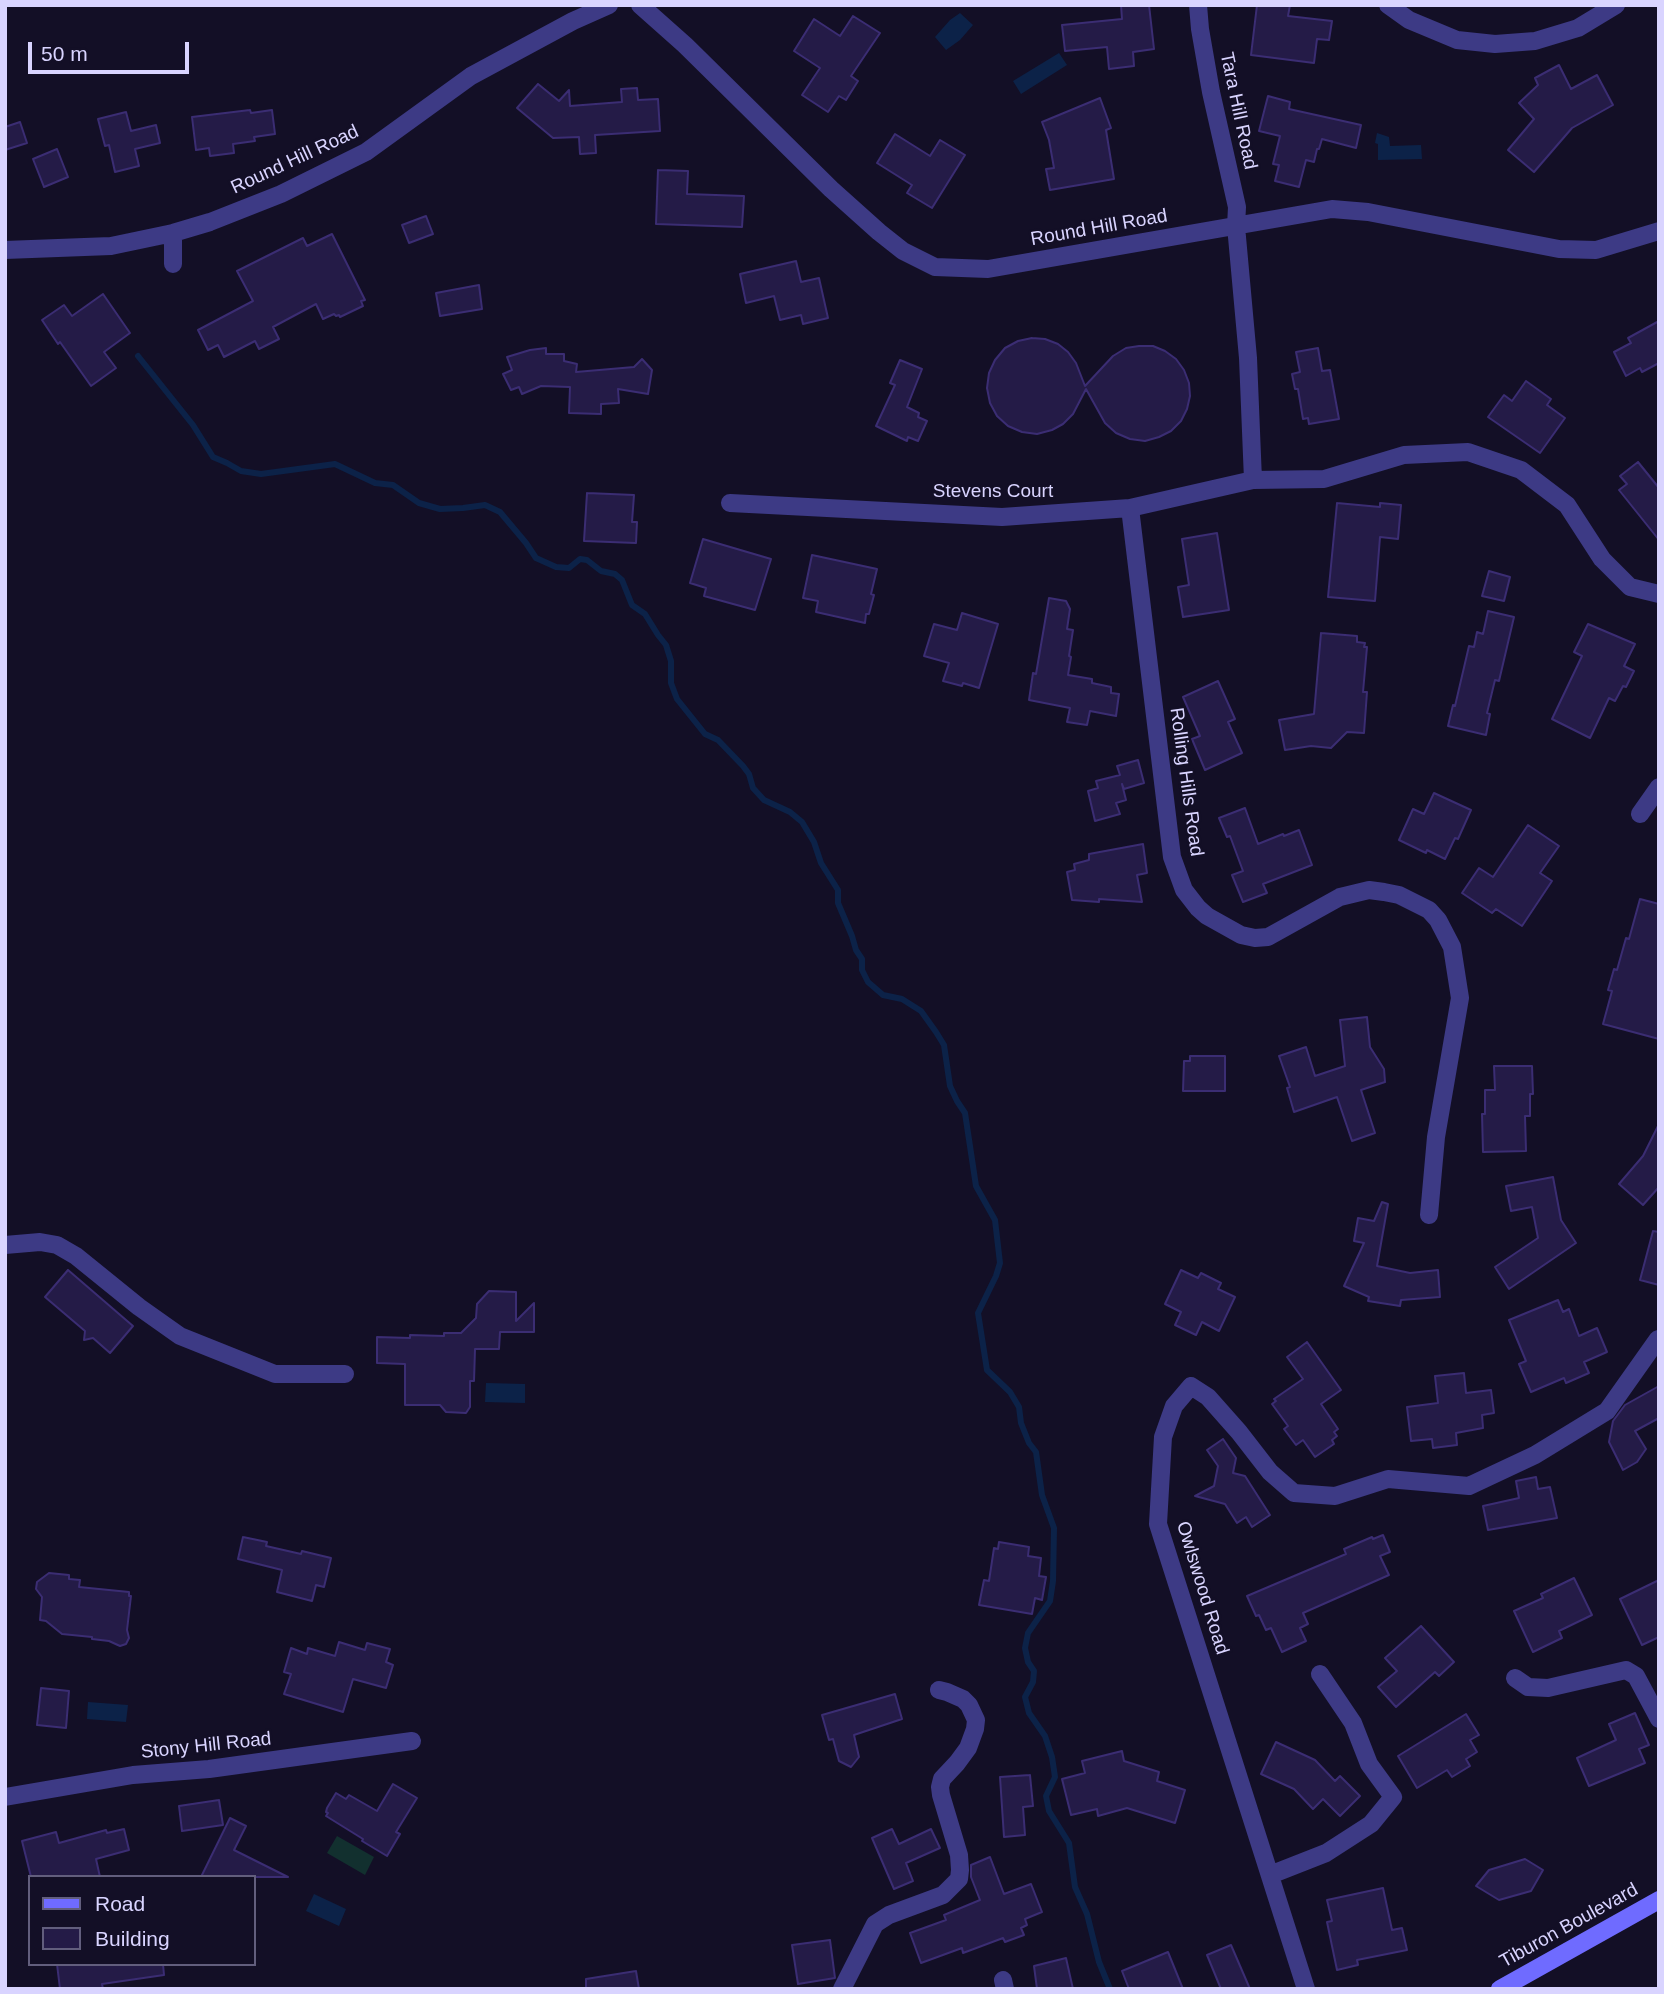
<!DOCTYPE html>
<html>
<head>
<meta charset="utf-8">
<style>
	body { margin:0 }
	#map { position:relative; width:1664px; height:1994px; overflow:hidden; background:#130f26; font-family:Arial,sans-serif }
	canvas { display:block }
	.frame { position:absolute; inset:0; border:7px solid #d9d4ff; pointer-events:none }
	.legend { position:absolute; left:28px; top:1875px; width:228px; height:91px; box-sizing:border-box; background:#130f26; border:2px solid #625e7d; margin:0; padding:9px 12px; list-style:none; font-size:21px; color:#d9d4ff }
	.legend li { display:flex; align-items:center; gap:14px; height:35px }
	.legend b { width:35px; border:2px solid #625e7d }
	.scale { position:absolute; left:28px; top:42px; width:161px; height:32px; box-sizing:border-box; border:4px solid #d9d4ff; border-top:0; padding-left:9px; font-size:21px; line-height:24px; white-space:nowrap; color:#d9d4ff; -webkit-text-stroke:5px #130f26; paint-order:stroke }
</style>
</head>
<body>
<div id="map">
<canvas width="1664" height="1994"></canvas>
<div class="frame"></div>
<ul class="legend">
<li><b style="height:9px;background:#6f6bff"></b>Road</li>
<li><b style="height:19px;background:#241b47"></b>Building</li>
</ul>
<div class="scale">50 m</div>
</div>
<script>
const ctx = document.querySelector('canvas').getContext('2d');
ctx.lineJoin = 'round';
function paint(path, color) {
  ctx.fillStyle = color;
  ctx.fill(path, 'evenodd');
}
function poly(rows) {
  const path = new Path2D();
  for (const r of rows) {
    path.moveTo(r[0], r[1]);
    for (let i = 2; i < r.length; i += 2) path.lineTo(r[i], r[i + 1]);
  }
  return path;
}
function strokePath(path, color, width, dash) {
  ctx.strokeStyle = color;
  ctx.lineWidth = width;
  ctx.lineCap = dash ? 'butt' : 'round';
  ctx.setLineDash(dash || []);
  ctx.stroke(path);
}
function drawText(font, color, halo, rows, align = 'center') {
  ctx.font = font + ' Arial,sans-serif';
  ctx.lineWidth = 5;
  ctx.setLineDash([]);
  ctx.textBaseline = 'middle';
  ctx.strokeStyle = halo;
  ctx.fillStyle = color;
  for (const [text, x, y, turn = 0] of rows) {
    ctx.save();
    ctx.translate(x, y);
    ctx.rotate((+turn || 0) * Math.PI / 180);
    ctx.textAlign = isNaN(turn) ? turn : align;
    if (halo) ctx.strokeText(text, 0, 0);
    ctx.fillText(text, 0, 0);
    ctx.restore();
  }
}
paint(poly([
	[337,1836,374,1857,365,1875,327,1853]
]), '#12302f');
paint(poly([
	[960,13,973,25,960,40,946,50,935,37,950,20],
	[1059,53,1067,65,1021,94,1013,81],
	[1377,133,1389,137,1390,146,1421,145,1422,159,1378,160,1378,144,1375,143],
	[486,1383,525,1384,525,1403,485,1402],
	[88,1702,128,1705,126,1722,87,1719],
	[314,1894,346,1909,339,1926,306,1911]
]), '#0c2248');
strokePath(poly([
	[138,356,193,425,213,457,227,463,241,471,261,474,335,464,375,483,393,485,419,503,440,509,463,508,485,505,500,512,526,543,536,558,556,567,569,568,580,559,587,560,601,571,615,574,622,580,632,605,645,614,658,635,666,645,671,661,671,683,677,699,705,734,718,740,743,766,749,774,753,788,764,800,790,812,802,822,814,842,821,863,838,890,838,903,852,936,856,950,862,959,862,970,868,982,883,995,902,999,921,1011,936,1032,944,1045,950,1086,957,1101,965,1113,976,1186,995,1220,1000,1263,996,1276,978,1313,987,1370,1010,1392,1019,1407,1021,1423,1029,1443,1036,1452,1042,1495,1054,1528,1053,1581,1050,1601,1028,1633,1025,1648,1028,1662,1034,1671,1033,1682,1025,1697,1029,1713,1045,1736,1052,1757,1055,1777,1046,1796,1049,1811,1069,1843,1075,1887,1087,1914,1099,1962,1110,1989]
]), '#0c2248', 6);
const building = poly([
	[1121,5,1149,5,1154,49,1133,52,1134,66,1109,69,1107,47,1065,51,1062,25,1122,19,1121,5],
	[1257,5,1290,5,1288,16,1332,21,1329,40,1317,39,1314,63,1251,55,1257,5],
	[853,16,880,33,851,76,858,81,846,100,839,96,828,112,802,95,820,68,794,51,814,19,840,36,853,16],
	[1559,65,1571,89,1597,75,1613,105,1572,128,1534,172,1508,150,1534,119,1519,103,1538,85,1535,78,1559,65],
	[538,84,559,101,569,90,570,106,622,102,621,89,637,88,638,100,658,99,660,131,595,135,596,153,580,154,579,137,553,138,517,108,538,84],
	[1268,96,1290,102,1289,109,1361,125,1356,148,1322,139,1319,149,1317,149,1314,162,1306,160,1299,187,1275,181,1279,165,1273,164,1280,136,1259,131,1268,96],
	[1100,98,1111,128,1106,130,1114,179,1050,190,1046,169,1054,168,1049,140,1042,122,1100,98],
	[250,110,251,113,272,110,275,134,254,137,255,141,233,144,234,153,210,156,209,148,196,150,192,117,250,110],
	[126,112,131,131,156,125,160,143,135,149,139,166,115,172,109,145,105,146,98,119,126,112],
	[20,122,27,143,5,150,5,127,20,122],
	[895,134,930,156,940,140,965,155,932,208,907,193,912,185,877,163,895,134],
	[57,149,68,177,44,187,33,159,57,149],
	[658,170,688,171,687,194,744,196,742,227,656,224,658,170],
	[426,216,433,234,409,243,402,225,426,216],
	[332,234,365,300,361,301,363,306,340,317,339,315,336,316,334,314,323,319,316,304,273,327,279,339,259,349,255,341,224,357,218,345,208,350,198,330,253,301,237,271,303,238,307,246,332,234],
	[796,261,801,282,819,278,828,318,803,324,801,315,780,320,774,296,746,303,740,274,796,261],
	[479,285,482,309,440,316,436,293,479,285],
	[103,294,130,333,104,352,116,368,91,386,60,342,58,344,42,320,64,305,72,316,103,294],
	[1659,321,1659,363,1642,372,1640,368,1626,376,1614,352,1631,343,1628,338,1659,321],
	[1032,338,1045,339,1058,344,1068,352,1076,363,1085,386,1113,356,1126,348,1139,346,1153,346,1165,351,1176,359,1184,370,1189,383,1190,396,1187,409,1181,421,1171,431,1159,437,1145,441,1130,439,1116,433,1105,423,1086,389,1073,414,1063,424,1052,430,1037,434,1022,432,1008,426,997,416,990,403,987,388,989,373,995,360,1005,348,1018,341,1032,338],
	[546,348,546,354,564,354,564,361,577,364,576,372,634,367,642,359,652,370,648,394,618,389,619,403,601,404,601,414,569,413,570,387,541,386,522,394,519,387,511,390,503,374,512,370,507,357,530,350,546,348],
	[1318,348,1322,371,1330,370,1339,419,1309,424,1308,418,1303,419,1298,389,1295,389,1292,374,1300,372,1296,352,1318,348],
	[900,360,922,369,907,407,919,413,918,417,927,421,918,441,908,437,907,441,876,426,895,385,890,383,900,360],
	[1526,381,1551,399,1547,405,1565,418,1540,453,1488,417,1504,395,1512,401,1526,381],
	[1638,462,1659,488,1659,540,1619,490,1627,484,1620,476,1638,462],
	[587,493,634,495,632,522,637,522,636,543,584,541,587,493],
	[1337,503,1380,507,1380,503,1401,505,1398,539,1380,537,1375,601,1328,597,1337,503],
	[1217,533,1229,610,1183,617,1178,587,1189,585,1182,539,1217,533],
	[703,539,771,559,755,610,704,596,706,588,690,583,703,539],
	[812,555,877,569,871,594,874,595,869,614,866,614,865,623,816,612,818,601,803,598,812,555],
	[1489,571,1510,577,1504,601,1482,596,1489,571],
	[1049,598,1066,601,1070,609,1067,629,1073,630,1069,656,1071,657,1068,675,1092,679,1092,683,1111,687,1111,693,1119,694,1116,716,1090,711,1087,725,1067,722,1070,708,1029,700,1033,673,1036,674,1049,598],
	[1488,611,1514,617,1499,681,1495,680,1487,713,1490,714,1486,735,1448,726,1453,705,1455,706,1469,646,1474,647,1477,632,1483,634,1488,611],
	[962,613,998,624,979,688,963,683,962,686,943,681,949,663,924,656,934,624,957,630,962,613],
	[1588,624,1635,644,1624,666,1634,671,1626,687,1623,686,1615,701,1609,698,1590,738,1552,719,1582,656,1574,652,1588,624],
	[1321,633,1357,636,1357,642,1365,643,1364,647,1367,647,1363,692,1367,692,1364,733,1347,732,1331,748,1311,746,1285,750,1279,720,1314,714,1321,633],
	[1218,681,1235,719,1228,722,1242,753,1205,770,1192,739,1200,736,1183,697,1218,681],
	[1138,760,1144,783,1124,789,1122,784,1126,800,1116,803,1120,814,1095,821,1088,791,1098,788,1096,781,1120,775,1117,766,1138,760],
	[1434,793,1471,810,1458,839,1455,838,1445,859,1427,850,1426,853,1399,840,1413,809,1424,814,1434,793],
	[1245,808,1258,844,1283,834,1284,836,1299,830,1312,865,1263,884,1267,893,1243,902,1232,875,1243,871,1230,836,1227,837,1219,818,1245,808],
	[1528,825,1559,846,1540,873,1552,881,1522,926,1496,909,1492,913,1462,893,1479,868,1493,877,1528,825],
	[1143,844,1147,873,1137,875,1142,902,1099,899,1099,902,1072,900,1067,872,1075,870,1074,864,1089,860,1089,854,1143,844],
	[1640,899,1659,904,1659,1039,1603,1024,1612,991,1608,990,1614,969,1617,970,1626,938,1629,939,1640,899],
	[1367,1017,1370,1047,1384,1069,1385,1082,1361,1090,1375,1133,1352,1141,1337,1097,1294,1112,1287,1088,1290,1087,1279,1056,1306,1047,1315,1076,1345,1066,1340,1020,1367,1017],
	[1190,1056,1225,1056,1225,1091,1183,1091,1184,1061,1190,1061,1190,1056],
	[1494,1066,1532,1066,1533,1094,1530,1094,1530,1116,1525,1116,1526,1151,1483,1152,1482,1114,1485,1114,1485,1090,1495,1090,1494,1066],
	[1659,1124,1659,1187,1643,1205,1619,1184,1643,1156,1659,1124],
	[1553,1177,1561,1220,1576,1243,1509,1289,1495,1267,1538,1238,1532,1207,1511,1211,1506,1186,1553,1177],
	[1382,1202,1388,1204,1377,1266,1410,1273,1438,1270,1440,1297,1401,1300,1400,1306,1368,1301,1369,1297,1344,1286,1364,1243,1354,1241,1358,1218,1374,1221,1382,1202],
	[1653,1231,1659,1232,1659,1285,1640,1280,1653,1231],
	[68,1270,133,1326,110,1353,93,1338,84,1340,85,1331,45,1297,68,1270],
	[1181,1270,1198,1278,1201,1273,1221,1283,1218,1289,1235,1297,1219,1331,1202,1322,1196,1335,1175,1325,1181,1312,1165,1304,1181,1270],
	[489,1291,516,1292,516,1321,534,1303,534,1332,500,1332,499,1349,475,1349,474,1381,470,1381,470,1407,466,1413,446,1412,440,1405,405,1405,405,1364,377,1363,377,1337,410,1338,410,1335,444,1336,444,1333,461,1333,476,1318,477,1304,489,1291],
	[1558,1300,1563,1312,1569,1309,1579,1336,1597,1328,1607,1352,1584,1362,1589,1373,1566,1383,1564,1378,1531,1392,1519,1364,1526,1361,1509,1320,1558,1300],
	[1307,1342,1341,1390,1321,1404,1338,1429,1334,1432,1337,1436,1332,1440,1334,1444,1315,1457,1303,1440,1296,1445,1284,1429,1288,1426,1272,1404,1276,1401,1274,1399,1303,1379,1287,1357,1307,1342],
	[1464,1373,1466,1393,1491,1390,1494,1413,1482,1415,1483,1428,1456,1433,1457,1445,1433,1448,1432,1439,1411,1441,1407,1407,1438,1403,1435,1376,1464,1373],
	[1659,1386,1659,1418,1635,1431,1646,1449,1637,1462,1623,1470,1609,1442,1613,1421,1625,1405,1659,1386],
	[1223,1439,1236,1458,1233,1473,1245,1476,1270,1515,1252,1527,1246,1517,1237,1523,1225,1504,1195,1496,1214,1486,1218,1466,1207,1450,1223,1439],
	[1536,1477,1538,1489,1550,1487,1557,1518,1488,1530,1483,1506,1519,1498,1516,1481,1536,1477],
	[1383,1535,1390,1552,1380,1556,1389,1575,1303,1613,1308,1624,1300,1628,1306,1641,1282,1652,1271,1628,1266,1630,1259,1615,1256,1616,1247,1596,1346,1554,1344,1549,1372,1537,1373,1539,1383,1535],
	[243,1537,267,1542,266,1546,301,1554,302,1551,331,1558,324,1587,316,1585,312,1601,277,1592,282,1570,238,1559,243,1537],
	[999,1542,1029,1547,1028,1556,1041,1558,1039,1576,1046,1577,1042,1600,1035,1598,1032,1614,979,1605,984,1580,989,1581,994,1548,998,1549,999,1542],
	[49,1573,69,1575,69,1579,80,1580,79,1587,129,1592,129,1596,131,1596,127,1630,129,1638,126,1644,120,1646,109,1641,92,1639,92,1637,62,1634,46,1621,40,1620,42,1597,36,1589,37,1582,49,1573],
	[1574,1578,1592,1615,1559,1631,1562,1638,1533,1652,1514,1611,1543,1598,1541,1594,1574,1578],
	[1659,1580,1659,1637,1642,1645,1620,1599,1659,1580],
	[1421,1626,1454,1662,1439,1676,1435,1672,1396,1707,1378,1687,1397,1671,1385,1658,1421,1626],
	[339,1642,365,1650,367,1643,390,1649,386,1662,393,1665,386,1688,353,1679,343,1712,284,1694,291,1674,284,1672,291,1648,307,1654,308,1648,335,1656,339,1642],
	[41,1688,69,1691,66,1728,37,1725,41,1688],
	[895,1694,902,1719,854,1735,859,1757,851,1767,839,1761,833,1739,829,1740,822,1715,895,1694],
	[1635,1713,1649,1745,1639,1749,1645,1763,1589,1786,1577,1758,1616,1740,1609,1724,1635,1713],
	[1466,1714,1479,1735,1470,1740,1477,1752,1466,1759,1470,1766,1452,1777,1447,1770,1417,1788,1398,1756,1466,1714],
	[1276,1742,1315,1760,1335,1781,1340,1776,1360,1796,1340,1816,1323,1799,1313,1809,1294,1789,1261,1774,1276,1742],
	[1122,1751,1124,1761,1159,1772,1157,1781,1185,1790,1175,1823,1127,1808,1098,1816,1097,1809,1071,1815,1062,1779,1085,1773,1082,1761,1122,1751],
	[1030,1775,1033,1806,1023,1807,1025,1835,1004,1837,1000,1777,1030,1775],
	[393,1784,417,1798,396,1832,400,1834,387,1856,362,1841,363,1839,326,1816,328,1813,326,1812,327,1808,336,1793,346,1799,349,1795,377,1811,393,1784],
	[219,1800,223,1825,182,1831,179,1806,219,1800],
	[230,1818,246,1826,234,1850,288,1877,201,1877,230,1818],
	[124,1829,129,1850,96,1859,100,1877,31,1877,22,1841,56,1832,59,1843,106,1830,107,1833,124,1829],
	[892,1829,899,1844,931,1829,940,1848,906,1863,913,1881,894,1889,872,1838,892,1829],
	[990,1857,1004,1894,1031,1884,1042,1912,1025,1919,1027,1925,1021,1928,1024,1935,1005,1942,1003,1938,963,1953,962,1948,921,1963,910,1933,946,1920,944,1915,980,1900,971,1877,971,1865,990,1857],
	[1525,1859,1543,1870,1531,1891,1499,1900,1476,1886,1489,1870,1525,1859],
	[1383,1888,1392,1930,1402,1928,1407,1950,1357,1960,1358,1965,1337,1970,1327,1922,1332,1921,1327,1900,1383,1888],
	[830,1940,835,1978,798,1984,792,1945,830,1940],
	[1231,1945,1250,1989,1221,1989,1207,1955,1231,1945],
	[1168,1952,1183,1989,1129,1989,1122,1971,1168,1952],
	[1066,1958,1073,1989,1037,1989,1034,1966,1066,1958],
	[57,1964,163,1964,164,1975,102,1984,103,1989,60,1989,57,1964],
	[636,1971,639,1989,586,1989,586,1979,636,1971]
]);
paint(building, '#241b47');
strokePath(building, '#3b2d73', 2);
strokePath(poly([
	[640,5,685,45,831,189,879,232,903,251,935,267,988,269,1332,209,1368,212,1559,249,1596,250,1659,231],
	[1198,5,1200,29,1211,92,1237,207,1236,226,1248,358,1253,480],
	[1388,5,1409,20,1457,40,1495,44,1535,41,1578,28,1616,5],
	[173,233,173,264],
	[5,250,111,246,173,233,210,222,281,194,366,152,471,76,573,21,609,5],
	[730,503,1002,517,1130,508,1253,480,1324,479,1404,455,1468,452,1521,470,1567,505,1602,559,1630,587,1659,594],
	[1130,508,1172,857,1184,890,1198,908,1207,916,1241,935,1255,938,1268,937,1340,897,1369,890,1384,892,1399,895,1429,910,1438,920,1452,947,1460,998,1436,1137,1429,1215],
	[1640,814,1659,787],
	[5,1245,40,1242,57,1245,76,1256,139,1307,180,1336,275,1374,345,1374],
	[1515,1678,1528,1687,1548,1688,1626,1670,1636,1676,1659,1719],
	[5,1797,133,1775,209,1769,412,1741],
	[1270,1875,1326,1853,1371,1824,1393,1797,1369,1764,1353,1723,1320,1674],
	[1003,1980,1005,1989],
	[842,1989,875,1924,889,1915,943,1895,959,1879,960,1870,959,1855,941,1795,940,1787,942,1779,957,1763,968,1748,975,1729,976,1720,969,1705,963,1699,947,1692,939,1690],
	[1306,1989,1158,1524,1163,1437,1174,1406,1191,1386,1208,1397,1239,1432,1270,1472,1294,1493,1335,1496,1388,1479,1469,1486,1535,1455,1607,1411,1658,1339]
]), '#3d3a85', 18);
strokePath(poly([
	[1500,1989,1659,1900]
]), '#6f6bff', 18);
drawText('19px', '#d9d4ff', '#130f26', [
	["Tara Hill Road",1238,111,78],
	["Round Hill Road",295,160,-25],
	["Round Hill Road",1099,228,-10],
	["Stevens Court",993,492],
	["Rolling Hills Road",1186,782,82],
	["Owlswood Road",1202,1588,73],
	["Stony Hill Road",206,1746,-6],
	["Tiburon Boulevard",1569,1926,-29]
]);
</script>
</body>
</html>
